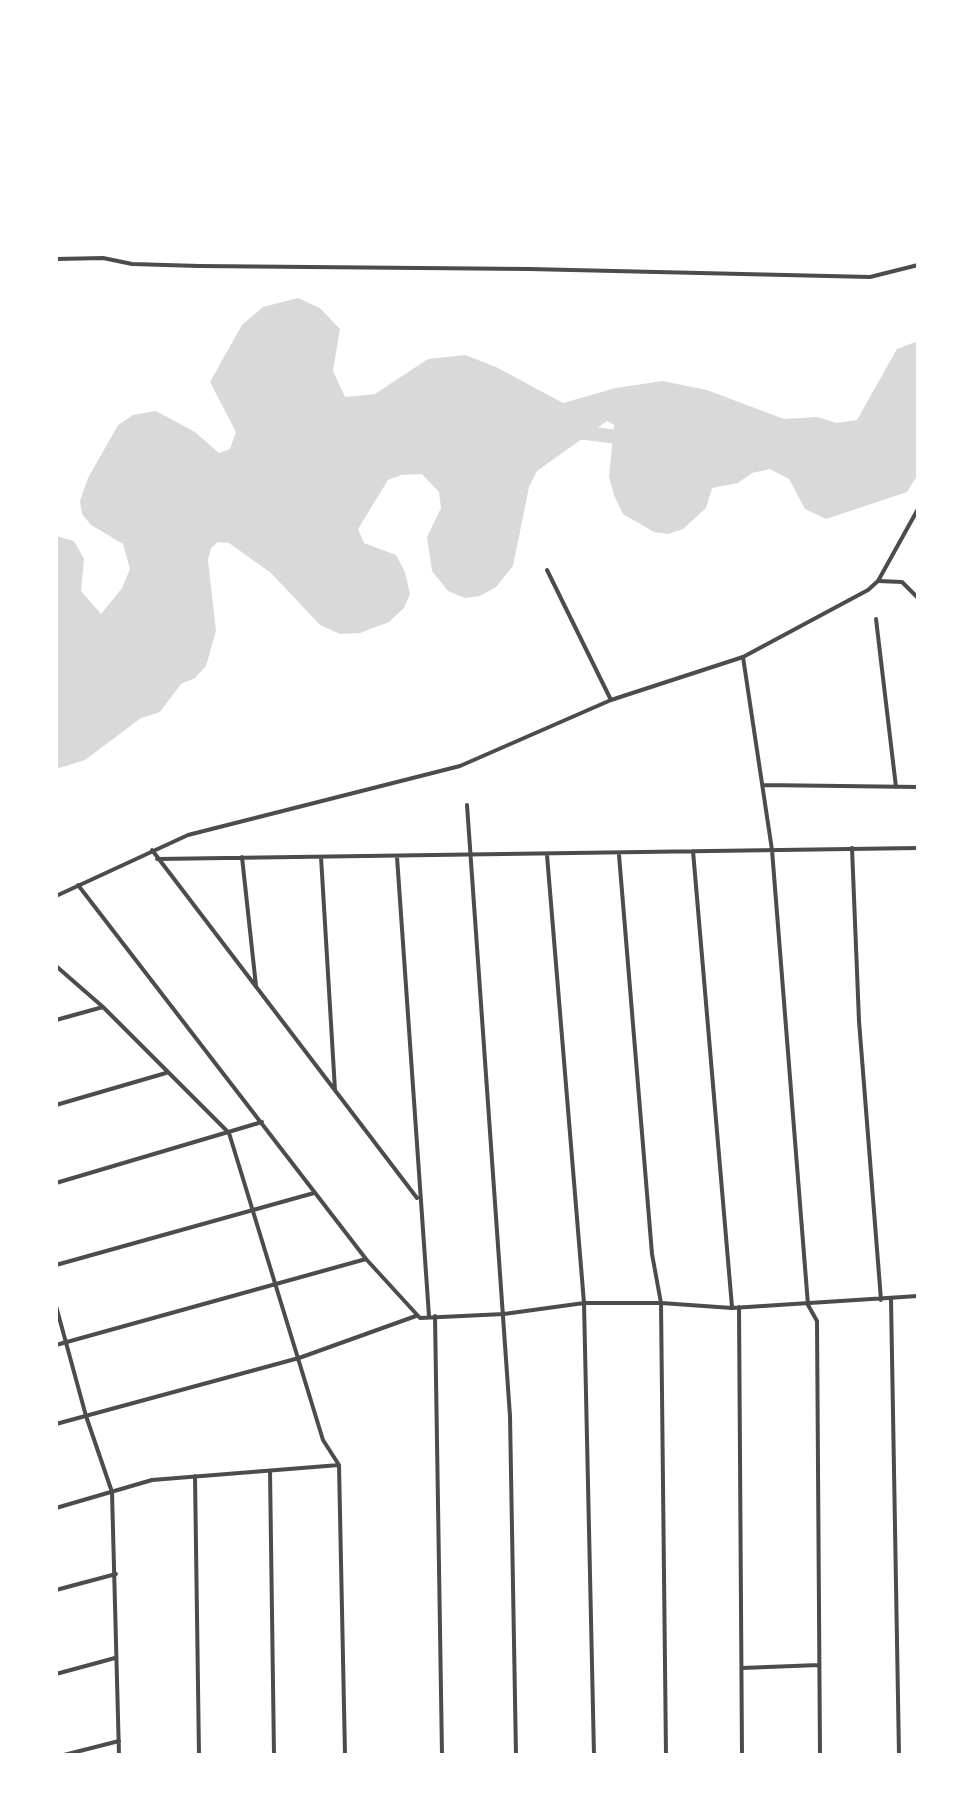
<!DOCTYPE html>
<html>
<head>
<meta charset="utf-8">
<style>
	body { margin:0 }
	#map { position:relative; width:974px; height:1811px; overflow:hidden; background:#fff; font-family:Arial,sans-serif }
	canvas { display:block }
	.frame { position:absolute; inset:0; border:58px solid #fff; pointer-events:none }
</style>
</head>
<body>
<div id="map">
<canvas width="974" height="1811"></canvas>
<div class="frame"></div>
</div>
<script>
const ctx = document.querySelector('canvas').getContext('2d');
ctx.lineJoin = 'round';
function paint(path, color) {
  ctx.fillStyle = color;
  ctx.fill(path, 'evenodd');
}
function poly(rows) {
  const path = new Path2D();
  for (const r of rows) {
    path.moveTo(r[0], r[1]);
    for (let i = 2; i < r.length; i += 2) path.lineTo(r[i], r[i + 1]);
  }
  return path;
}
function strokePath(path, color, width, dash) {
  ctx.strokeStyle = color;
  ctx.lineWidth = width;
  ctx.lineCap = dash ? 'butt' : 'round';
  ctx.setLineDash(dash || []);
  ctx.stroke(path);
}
paint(poly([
	[298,298,320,308,340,329,333,371,345,397,375,394,428,359,465,355,496,367,563,403,616,388,662,381,707,390,784,419,817,417,837,423,857,420,897,349,918,341,918,474,907,492,826,519,805,509,789,479,770,469,752,473,738,483,712,488,706,508,683,529,668,534,654,532,623,514,614,495,609,477,614,425,607,421,537,471,529,487,513,566,496,587,480,596,465,598,448,591,432,571,427,537,441,508,439,492,422,474,401,475,388,480,358,529,364,543,396,555,405,572,410,594,404,608,389,622,360,633,340,634,320,625,271,573,229,543,218,542,211,548,208,560,216,631,206,666,195,678,181,684,160,712,141,718,85,760,56,769,56,536,74,541,84,559,81,591,101,614,122,588,130,569,123,544,91,525,82,514,80,501,88,478,118,425,133,415,156,411,195,432,219,453,230,449,236,432,210,382,242,325,263,307]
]), '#d9d9d9');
strokePath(poly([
	[570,431,633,439]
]), '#d9d9d9', 14);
strokePath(poly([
	[56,259,103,258,132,264,199,266,529,269,870,277,918,265],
	[547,570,611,700],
	[878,581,902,582,918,598],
	[876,619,896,787],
	[743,657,772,850,808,1305,817,1321,820,1755],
	[763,785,918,787],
	[467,805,510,1416,516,1755],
	[852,848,859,1021,881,1300],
	[152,850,417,1198],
	[693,851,732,1307],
	[547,855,584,1303,594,1755],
	[619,855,652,1254,661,1303,666,1755],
	[242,857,256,986],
	[321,857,335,1090],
	[397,857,429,1316],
	[157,859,918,848],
	[78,885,366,1259,420,1318,504,1314,584,1303,661,1303,732,1308,918,1296],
	[56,966,103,1007,229,1133,323,1440,339,1465],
	[56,1020,103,1007],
	[56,1105,166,1073],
	[56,1183,262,1122],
	[56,1265,314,1193],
	[891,1299,899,1755],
	[739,1307,742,1755],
	[435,1316,442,1755],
	[56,1345,366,1259],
	[56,1424,299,1358,416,1316],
	[270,1471,274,1755],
	[195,1476,199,1755],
	[56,1508,152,1480,339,1465,345,1755],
	[56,1590,116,1574],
	[742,1668,819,1665],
	[56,1674,115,1658],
	[64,1755,119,1741]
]), '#4c4c4c', 4);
strokePath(poly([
	[56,896,188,835,460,766,611,700,743,657,868,590,878,581,918,509],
	[56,1306,86,1416,112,1492,119,1755]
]), '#4c4c4c', 4);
</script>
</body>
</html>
